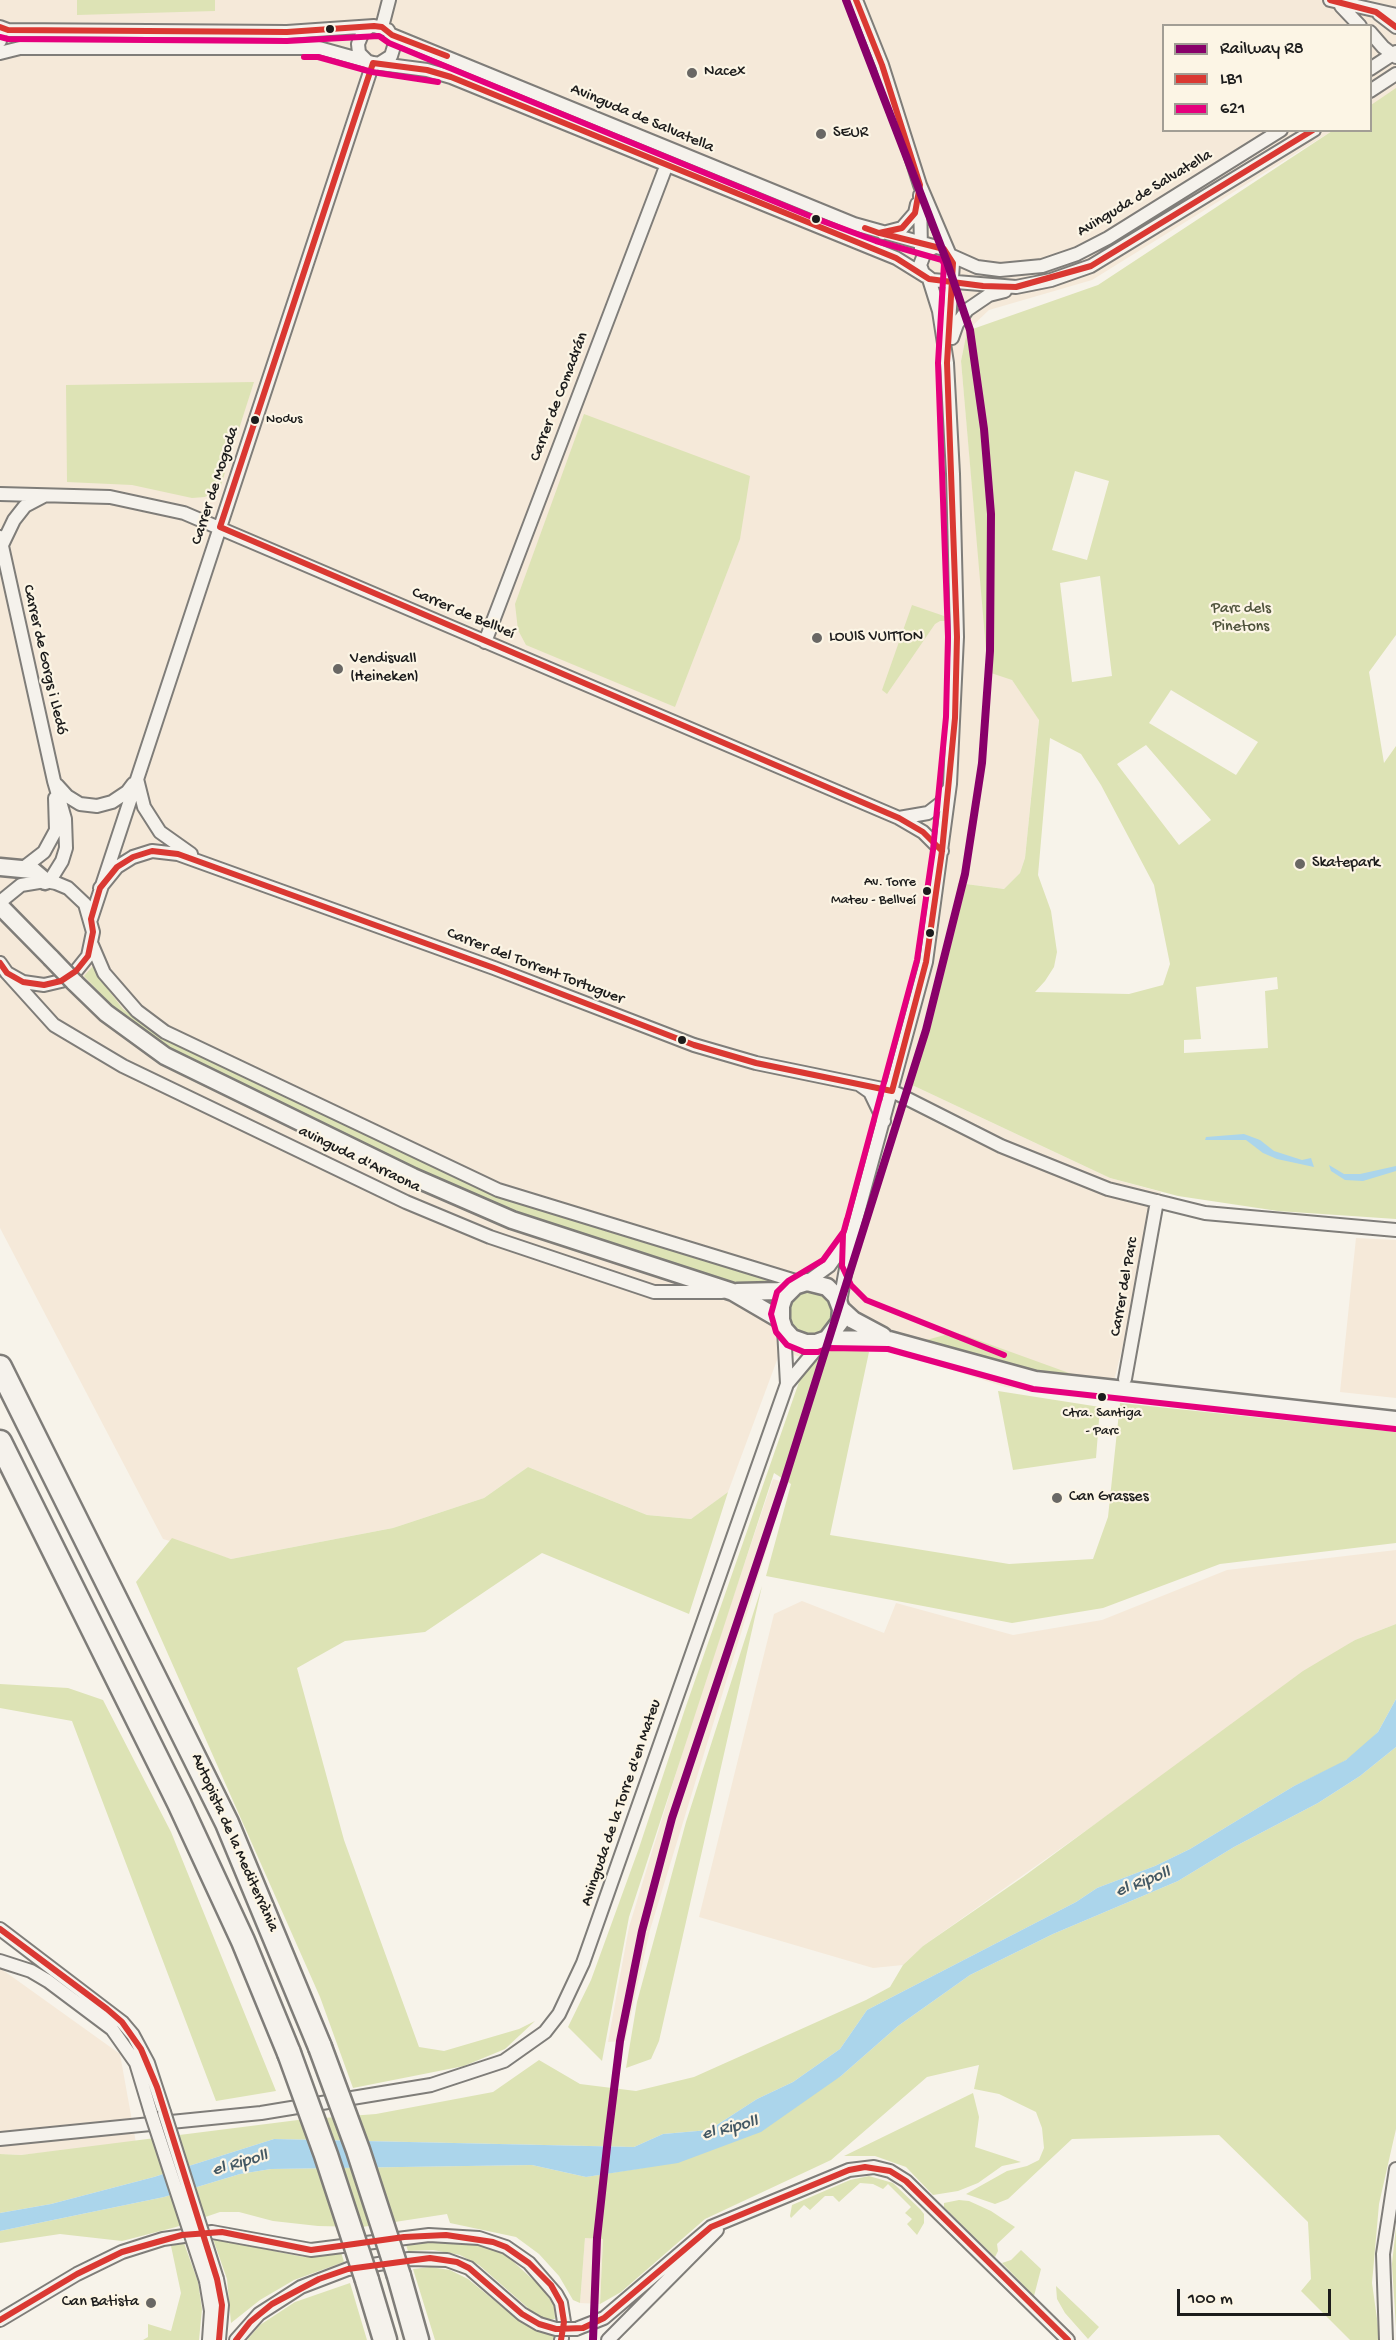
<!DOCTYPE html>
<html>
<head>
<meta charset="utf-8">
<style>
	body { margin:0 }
	#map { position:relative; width:1396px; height:2340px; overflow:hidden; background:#f7f3ea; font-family:"Gochi Hand",sans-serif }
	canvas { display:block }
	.legend { position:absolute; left:1162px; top:24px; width:210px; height:108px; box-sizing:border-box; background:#fcf5e5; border:2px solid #a29e95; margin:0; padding:8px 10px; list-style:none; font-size:18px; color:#1c1c1c }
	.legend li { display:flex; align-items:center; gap:12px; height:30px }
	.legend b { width:30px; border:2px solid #a29e95 }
	.scale { position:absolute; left:1177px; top:2289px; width:154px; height:27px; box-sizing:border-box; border:3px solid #1c1c1c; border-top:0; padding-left:8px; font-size:18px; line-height:21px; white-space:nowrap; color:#1c1c1c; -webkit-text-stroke:4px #fcf5e5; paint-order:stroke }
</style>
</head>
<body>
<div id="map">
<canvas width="1396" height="2340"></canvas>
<ul class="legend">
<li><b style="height:8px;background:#88006a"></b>Railway R8</li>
<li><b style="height:8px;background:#da3832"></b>LB1</li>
<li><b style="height:8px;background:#e5007d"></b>621</li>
</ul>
<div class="scale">100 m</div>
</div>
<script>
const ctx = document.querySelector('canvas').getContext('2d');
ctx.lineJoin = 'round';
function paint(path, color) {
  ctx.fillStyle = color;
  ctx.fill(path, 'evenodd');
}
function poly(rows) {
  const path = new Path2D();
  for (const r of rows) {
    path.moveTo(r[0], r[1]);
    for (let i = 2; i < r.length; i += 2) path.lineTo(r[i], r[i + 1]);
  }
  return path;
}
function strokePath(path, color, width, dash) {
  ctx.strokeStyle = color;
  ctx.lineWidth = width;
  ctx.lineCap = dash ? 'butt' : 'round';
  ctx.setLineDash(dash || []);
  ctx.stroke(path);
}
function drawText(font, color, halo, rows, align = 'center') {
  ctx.font = font + ' "Gochi Hand",sans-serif';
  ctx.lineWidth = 4.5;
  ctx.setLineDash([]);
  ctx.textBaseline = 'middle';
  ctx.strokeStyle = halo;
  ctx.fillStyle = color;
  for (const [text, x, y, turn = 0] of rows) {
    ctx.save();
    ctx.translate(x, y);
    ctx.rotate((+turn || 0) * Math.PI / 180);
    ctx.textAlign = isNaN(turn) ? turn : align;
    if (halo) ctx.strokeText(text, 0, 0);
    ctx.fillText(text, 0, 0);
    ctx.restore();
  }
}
paint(poly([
	[0,0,1396,0,1396,91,1371,107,1370,26,1164,26,1164,130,1332,131,1092,280,989,310,967,331,961,361,985,629,1012,680,1039,719,1025,858,1020,873,1004,889,958,883,943,977,912,1085,1110,1178,1161,1192,1109,1401,1005,1387,871,1344,841,1344,819,1361,780,1352,728,1492,691,1519,647,1515,528,1467,484,1498,393,1528,231,1559,163,1539,0,1228],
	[1356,1238,1396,1240,1396,1398,1340,1392],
	[773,1479,787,1483,650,1930,625,2041,608,2042,629,1927,699,1698],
	[1396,1550,1396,1624,1355,1640,923,1946,903,1965,873,1968,699,1917,774,1614,802,1601,884,1633,896,1603,1013,1635,1102,1620,1227,1570],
	[0,1968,120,2054,136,2143,21,2155,0,2154],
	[585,2237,603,2239,600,2304,580,2303]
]), '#f5e9d9');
paint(poly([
	[77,0,215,0,215,11,77,15],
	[1396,88,1396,635,1369,672,1384,763,1396,746,1396,1219,1278,1211,1178,1196,1110,1178,912,1085,943,977,958,883,1004,889,1020,873,1025,858,1039,720,1012,680,988,672,961,361,967,331,1098,285,1332,131,1370,130,1371,105],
	[1075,471,1109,481,1087,560,1052,550],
	[1100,576,1112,676,1072,682,1060,583],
	[1171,690,1258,742,1236,775,1149,723],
	[1050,738,1081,754,1101,785,1154,885,1170,964,1163,985,1129,994,1035,992,1045,981,1054,967,1057,952,1051,911,1038,875],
	[1146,745,1211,820,1179,845,1117,764],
	[1277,977,1278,989,1265,991,1268,1048,1184,1053,1184,1040,1201,1039,1196,987],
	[254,382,221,485,205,497,192,498,132,485,67,482,66,385],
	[584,414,750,476,740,539,675,707,526,645,518,630,515,604],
	[912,605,947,617,947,621,940,621,935,624,887,694,882,690],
	[94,965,100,979,123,1009,155,1033,495,1196,645,1243,787,1283,747,1288,496,1209,164,1047,124,1018,84,976],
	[809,1289,833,1298,835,1330,805,1340,788,1323,788,1305,800,1291],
	[952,1333,964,1335,1069,1373,1105,1383,1016,1369,919,1342],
	[846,1344,869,1352,830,1535,1009,1564,1093,1559,1108,1517,1120,1403,1396,1432,1396,1543,1220,1564,1103,1608,1012,1623,766,1576,791,1484,774,1473,629,1917,602,2061,568,2027,591,1980,639,1848,685,1709,799,1382,810,1361],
	[998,1391,1100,1407,1096,1458,1013,1470],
	[528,1467,647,1515,691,1519,728,1492,689,1614,542,1553,425,1632,345,1641,297,1668,344,1840,419,2047,444,2051,519,2029,535,2021,505,2049,464,2066,353,2088,320,1997,136,1582,172,1538,231,1559,393,1528,484,1498],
	[762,1586,659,2041,651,2059,626,2068,637,2002,686,1822],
	[1396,1624,1396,1699,1378,1732,1360,1751,1340,1764,1294,1786,1190,1849,1155,1866,1097,1888,1076,1902,867,2010,840,2049,793,2082,757,2099,709,2130,663,2134,634,2147,274,2139,154,2177,51,2204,0,2213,0,2154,21,2155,298,2120,376,2114,493,2092,539,2060,580,2084,636,2091,694,2077,866,2000,890,1987,903,1965,923,1946,1023,1877,1303,1671,1355,1640],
	[0,1684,68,1688,103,1700,171,1832,276,2091,216,2101,72,1721,0,1708],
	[1396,1747,1396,2129,1379,2204,1372,2283,1380,2340,1350,2340,1301,2291,1311,2279,1308,2222,1219,2135,1072,2139,1008,2199,995,2204,966,2194,1007,2171,1027,2166,1039,2160,1044,2148,1042,2128,1036,2112,999,2094,974,2089,979,2065,927,2077,831,2160,705,2219,621,2292,600,2304,603,2239,585,2238,580,2303,573,2300,559,2276,539,2254,516,2237,450,2223,447,2214,362,2227,318,2226,273,2221,239,2212,220,2212,176,2227,122,2241,60,2234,0,2243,0,2231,164,2197,240,2174,271,2169,532,2165,586,2177,648,2167,841,2076,898,2026,970,1975,1053,1934,1178,1881,1234,1847,1318,1803,1360,1776],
	[973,2093,979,2117,975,2147,1021,2162,1002,2166,978,2183,958,2191,933,2195,906,2167,875,2156,844,2156],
	[869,2176,893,2183,920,2209,924,2214,924,2223,917,2235,907,2224,912,2219,905,2213,911,2207,888,2184,883,2189,873,2184,860,2183,839,2202,833,2196,825,2196,810,2210,804,2205,791,2218,790,2216,792,2205,850,2180],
	[959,2200,969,2201,991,2211,1015,2227,997,2244,998,2251,995,2257,944,2207,944,2203],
	[1396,2227,1396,2328,1392,2264],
	[213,2239,304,2257,341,2252,344,2262,294,2280,260,2300,231,2323,227,2279],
	[457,2241,480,2245,506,2255,541,2287,554,2305,555,2319,546,2320,536,2315,479,2265,460,2255,433,2250,408,2251,405,2242],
	[184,2243,198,2282,202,2309,199,2340,143,2340,148,2337,148,2324,171,2331,181,2293,171,2246],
	[1021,2250,1041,2269,1034,2296,1002,2263,1011,2260],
	[430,2267,450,2270,468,2279,517,2319,536,2331,556,2336,554,2340,435,2340,413,2269],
	[350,2283,367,2340,247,2340,260,2325,295,2302],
	[1056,2286,1099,2327,1088,2339,1065,2313,1057,2299]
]), '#dde3b5');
paint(poly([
	[1244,1134,1260,1140,1274,1151,1302,1160,1311,1158,1314,1167,1277,1159,1263,1153,1246,1140,1205,1140,1206,1137],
	[1329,1165,1344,1174,1360,1174,1396,1166,1396,1171,1363,1181,1345,1180,1331,1171],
	[1396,1699,1396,1747,1360,1776,1318,1803,1234,1847,1178,1881,1053,1934,970,1975,898,2026,841,2076,761,2132,678,2163,586,2177,532,2165,271,2169,240,2174,164,2197,0,2231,0,2213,51,2204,154,2177,274,2139,634,2147,663,2134,709,2130,757,2099,793,2082,840,2049,867,2010,1076,1902,1097,1888,1155,1866,1190,1849,1294,1786,1346,1760,1378,1732]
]), '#abd5eb');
const minor = poly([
	[856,0,882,65,920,185,949,253],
	[1330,0,1396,15],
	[1341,6,1360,26],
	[1379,14,1396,27],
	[0,27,8,30,287,32,374,26,388,30,395,43,391,56,380,63],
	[382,27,389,0],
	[1370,32,1383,47,1396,57],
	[392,35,854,224,944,249,953,263,948,338],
	[0,37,0,41],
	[0,53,20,48,319,48,373,63,427,70,451,77,896,258,925,276],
	[367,61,359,53,358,44,363,32,368,28],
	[1370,69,1396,52],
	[1370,91,1396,74],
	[920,195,921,250],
	[883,233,902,228,915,213,917,204],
	[933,248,925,252,920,265,923,273,932,280,1016,287,1051,280,1091,266,1314,130],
	[950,255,977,267,1000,270,1042,266,1077,254,1108,238,1281,130],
	[952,338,957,324,967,310,989,295,1005,291],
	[0,494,110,497,184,513,899,818,923,832,942,851],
	[0,537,54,781,65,819,66,848,62,861,49,882],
	[2,545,14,520,25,506,44,496],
	[485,642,667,164],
	[137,779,144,807,160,832,191,854],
	[57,785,67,796,80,804,97,806,112,802,127,792,133,784],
	[899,818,928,813,941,803,947,791],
	[22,869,44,852,56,830,55,798],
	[100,888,117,867,133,857,152,851,178,854,494,968,694,1045,756,1063,892,1091,1001,1146,1108,1189,1205,1213,1396,1230],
	[0,902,21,885,45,881,56,883,68,888,85,904,93,932,88,956,76,971,61,981,44,985,23,982,7,973,0,963],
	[91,919,373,63],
	[92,945,104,973,137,1011,165,1032,498,1190,802,1283],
	[7,973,54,1025,123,1066,406,1202,490,1237,654,1292,722,1292],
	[860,1085,870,1092,884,1121],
	[807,1282,829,1266,849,1238],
	[840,1302,852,1235,926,962,950,784,957,637,953,474,947,363,939,311,929,279],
	[784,1329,787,1384],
	[1125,1379,1157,1201],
	[0,1929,122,2022,133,2035,148,2063,164,2112],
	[0,1961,31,1971,48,1981,112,2029,136,2063,151,2113],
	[0,2139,261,2113,431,2085,504,2061,545,2032,559,2014,583,1963,787,1384,823,1341],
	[217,2279,222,2305,219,2340],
	[206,2281,211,2311,209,2340],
	[0,2320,77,2274,122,2252,163,2239,212,2232,311,2250,429,2235,479,2238,506,2247,529,2263,556,2294,561,2303,564,2322],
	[576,2329,604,2318,711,2227,849,2170,874,2167,890,2171,906,2181,1068,2340],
	[236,2340,259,2314,301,2287,348,2269,409,2259,447,2260,469,2268,522,2314,539,2324],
	[561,2340,562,2338],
	[608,2340,717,2230],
	[1386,2340,1383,2254,1396,2169]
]);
const secondary = poly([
	[0,867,32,870,45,881],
	[0,906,51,958],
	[74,982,106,1013,165,1056,413,1177,512,1220,733,1292,781,1320],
	[737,1292,779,1291,807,1282,827,1287,836,1296,841,1309,840,1322,827,1339,816,1343,806,1343,792,1338,784,1329,781,1320,781,1306,784,1297,794,1287],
	[841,1309,853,1320,883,1336],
	[827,1339,889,1340,1035,1380,1396,1420]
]);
const motorway = poly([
	[0,1367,227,1823,320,2047],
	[0,1442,179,1803,243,1941,289,2053],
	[399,2276,417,2340],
	[367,2280,385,2340]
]);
strokePath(minor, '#7f7d79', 16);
strokePath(secondary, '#7f7d79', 21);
strokePath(motorway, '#7f7d79', 27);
strokePath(minor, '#f5f2ec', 12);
strokePath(secondary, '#f5f2ec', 16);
strokePath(motorway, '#f5f2ec', 22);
const minorBridge = poly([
	[164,2112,217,2279],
	[151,2113,206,2281],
	[539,2324,556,2329,576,2329]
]);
const secondaryBridge = poly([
	[51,958,74,982]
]);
const motorwayBridge = poly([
	[320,2047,358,2150,399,2276],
	[289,2053,326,2155,367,2280]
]);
strokePath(minorBridge, '#7f7d79', 16, []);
strokePath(secondaryBridge, '#7f7d79', 21, []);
strokePath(motorwayBridge, '#7f7d79', 27, []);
strokePath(minorBridge, '#f5f2ec', 12);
strokePath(secondaryBridge, '#f5f2ec', 16);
strokePath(motorwayBridge, '#f5f2ec', 22);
strokePath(poly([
	[856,0,882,65,920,185,915,213,902,228,879,233,865,228],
	[1330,0,1376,12,1396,27],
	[0,27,8,30,287,32,374,26,382,27,392,35,447,56],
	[880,233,944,249,953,263,947,363,957,637,955,718,942,851,926,962,892,1091],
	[942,851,923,832,899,818,220,527,373,63,427,70,451,77,896,258,929,279,983,286,1016,287,1091,266,1313,130],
	[0,963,7,973,23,982,44,985,61,981,76,971,88,956,93,932,91,919,100,888,117,867,133,857,152,851,178,854,494,968,694,1045,756,1063,892,1091],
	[0,1929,107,2009,122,2022,141,2049,157,2087,217,2279,222,2305,219,2340],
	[0,2320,77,2274,122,2252,182,2235,222,2232,311,2250,404,2237,446,2235,493,2242,506,2247,529,2263,551,2285,561,2303,564,2322,561,2340],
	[236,2340,250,2322,272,2304,319,2279,348,2269,430,2258,457,2262,469,2268,522,2314,539,2324,556,2329,583,2328,604,2318,711,2227,849,2170,865,2167,890,2171,906,2181,1068,2340]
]), '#da3832', 6);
strokePath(poly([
	[0,37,8,39,287,41,379,36,389,43,817,219,876,241,942,260,944,264,938,363,948,637,946,717,933,850,917,960,844,1231,823,1260,788,1281,777,1292,771,1314,776,1332,787,1345,804,1352,818,1352,829,1348,888,1349,1033,1389,1395,1429],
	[304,57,318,57,372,72,438,82],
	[847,1219,843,1234,842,1266,851,1285,866,1300,1004,1355]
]), '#e5007d', 6);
strokePath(poly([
	[593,2340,597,2238,608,2138,620,2041,642,1931,672,1818,784,1482,926,1030,965,874,982,763,990,651,991,514,984,429,970,330,947,262,846,0]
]), '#88006a', 8);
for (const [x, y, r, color] of [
	[330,29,5,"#1c1c1c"],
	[692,73,6,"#696764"],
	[821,134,6,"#696764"],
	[816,219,5,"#1c1c1c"],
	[255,420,5,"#1c1c1c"],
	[817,638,6,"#696764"],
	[338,669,6,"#696764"],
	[1300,864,6,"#696764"],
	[927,891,5,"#1c1c1c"],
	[930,933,5,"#1c1c1c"],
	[682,1040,5,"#1c1c1c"],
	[1102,1397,5,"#1c1c1c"],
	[1057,1498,6,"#696764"],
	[151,2303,6,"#696764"]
]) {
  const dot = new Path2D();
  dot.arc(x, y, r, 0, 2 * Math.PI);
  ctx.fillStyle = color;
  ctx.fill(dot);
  strokePath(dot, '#fcf5e5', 2);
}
drawText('14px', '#1c1c1c', '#fcf5e5', [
	["Nodus",266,420],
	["Av. Torre",916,883,"right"],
	["Mateu - Bellveí",916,901,"right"],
	["Ctra. Santiga",1102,1414,"center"],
	["- Parc",1102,1432,"center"]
], 'left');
drawText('16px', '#1c1c1c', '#fcf5e5', [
	["Nacex",704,73],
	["SEUR",833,134],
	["LOUIS VUITTON",829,638],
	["Vendisvall",350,660],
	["(Heineken)",350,678],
	["Skatepark",1312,864],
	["Can Grasses",1069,1498],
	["Can Batista",139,2303,"right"]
], 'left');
drawText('16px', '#1c1c1c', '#fcf5e5', [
	["Avinguda de Salvatella",642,119,23],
	["Avinguda de Salvatella",1145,194,-31],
	["Carrer de Comadrán",560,397,-69],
	["Carrer de Mogoda",216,486,-72],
	["Carrer de Bellveí",463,614,23],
	["Carrer de Gorgs i Lledó",44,660,77],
	["Carrer del Torrent Tortuguer",535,967,21],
	["avinguda d'Arraona",359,1160,26],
	["Carrer del Parc",1125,1287,-80],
	["Avinguda de la Torre d'en Mateu",622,1803,-71],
	["Autopista de la Mediterrània",234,1843,66]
]);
drawText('16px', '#50543d', '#fcf5e5', [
	["Parc dels",1241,610],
	["Pinetons",1241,628]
]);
drawText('italic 18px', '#435864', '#fcf5e5', [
	["el Ripoll",1143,1883,-21],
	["el Ripoll",730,2129,-14],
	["el Ripoll",240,2164,-16]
]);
</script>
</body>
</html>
